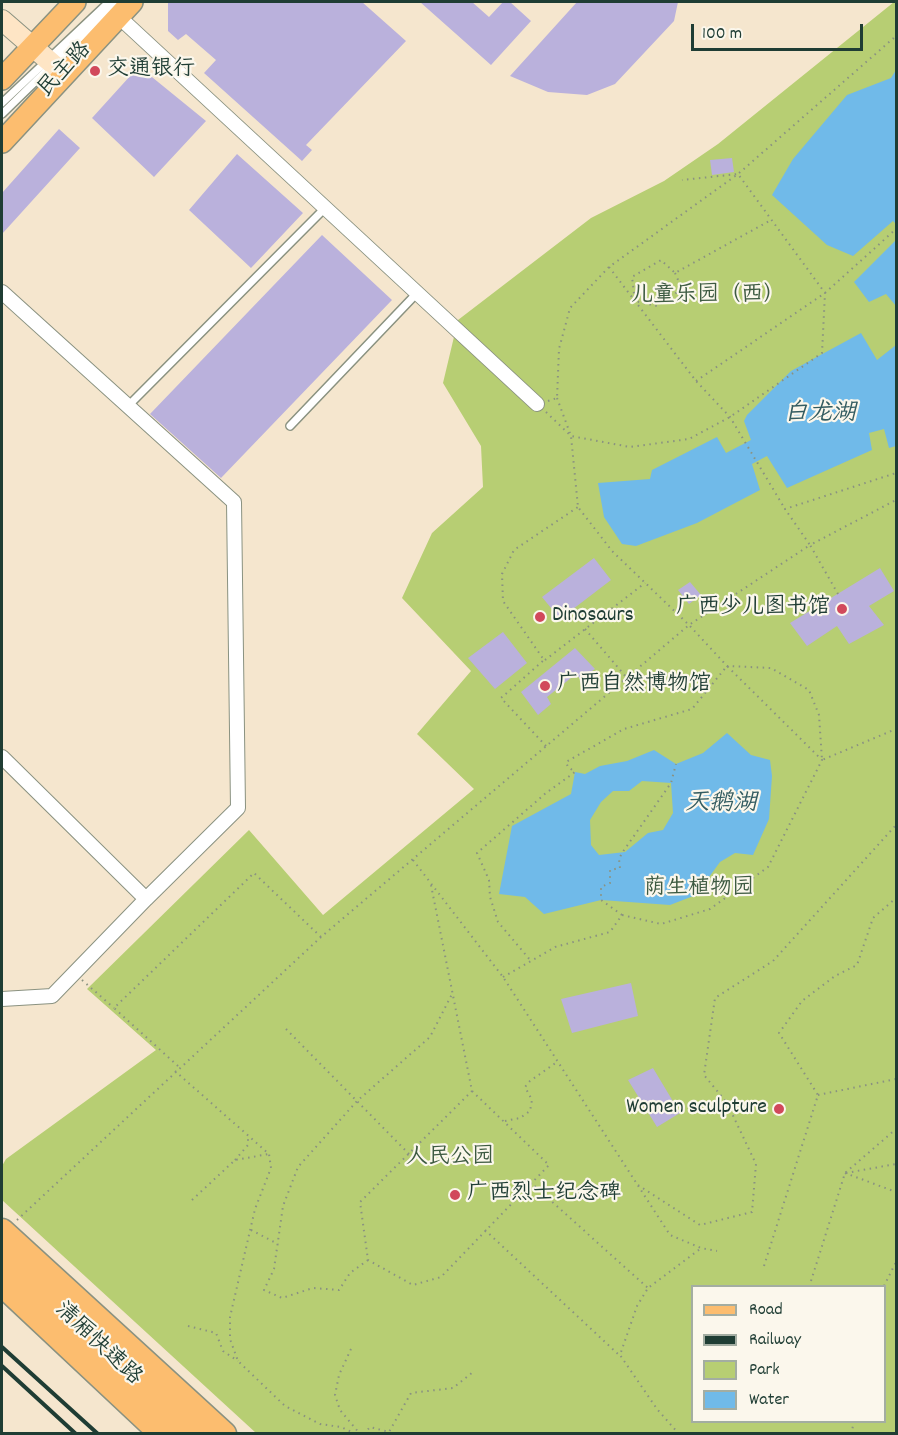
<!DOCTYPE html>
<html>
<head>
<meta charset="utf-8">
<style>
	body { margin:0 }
	#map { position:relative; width:898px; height:1435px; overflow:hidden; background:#f5e6ce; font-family:Dekko,sans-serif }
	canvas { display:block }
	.frame { position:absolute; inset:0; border:3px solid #1f3d34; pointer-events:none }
	.legend { position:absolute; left:691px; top:1285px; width:195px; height:138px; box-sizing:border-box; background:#fbf7ec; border:2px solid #a3ada2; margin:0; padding:8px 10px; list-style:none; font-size:18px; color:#1f3d34 }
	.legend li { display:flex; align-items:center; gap:12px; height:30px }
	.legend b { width:30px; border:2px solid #a3ada2 }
	.scale { position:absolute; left:691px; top:24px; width:172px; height:27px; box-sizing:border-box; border:3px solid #1f3d34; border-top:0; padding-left:8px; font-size:18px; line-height:21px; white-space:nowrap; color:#1f3d34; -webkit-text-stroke:4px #fbf7ec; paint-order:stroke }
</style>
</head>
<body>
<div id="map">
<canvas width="898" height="1435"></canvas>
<div class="frame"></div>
<ul class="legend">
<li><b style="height:8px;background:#fcbd6f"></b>Road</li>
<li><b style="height:8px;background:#1f3d34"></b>Railway</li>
<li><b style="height:16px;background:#b7ce73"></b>Park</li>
<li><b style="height:16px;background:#70bae9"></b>Water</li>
</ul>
<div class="scale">100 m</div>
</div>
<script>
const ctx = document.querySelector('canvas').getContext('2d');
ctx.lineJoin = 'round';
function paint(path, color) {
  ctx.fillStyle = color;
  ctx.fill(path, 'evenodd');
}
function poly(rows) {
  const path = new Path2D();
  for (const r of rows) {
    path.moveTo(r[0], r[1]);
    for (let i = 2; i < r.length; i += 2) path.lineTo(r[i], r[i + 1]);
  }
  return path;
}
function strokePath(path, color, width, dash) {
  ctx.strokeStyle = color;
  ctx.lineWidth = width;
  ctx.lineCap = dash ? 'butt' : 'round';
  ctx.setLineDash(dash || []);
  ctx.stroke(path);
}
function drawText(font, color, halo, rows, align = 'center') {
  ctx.font = font + ' Dekko,"LXGW WenKai TC",sans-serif';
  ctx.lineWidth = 4.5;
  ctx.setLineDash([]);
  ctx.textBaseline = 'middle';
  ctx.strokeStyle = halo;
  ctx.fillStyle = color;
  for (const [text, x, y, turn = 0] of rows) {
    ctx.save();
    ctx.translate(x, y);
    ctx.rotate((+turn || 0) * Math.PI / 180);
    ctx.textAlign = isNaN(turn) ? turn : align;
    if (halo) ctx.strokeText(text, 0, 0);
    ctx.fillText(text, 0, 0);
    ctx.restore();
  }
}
paint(poly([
	[894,2,896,2,896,1433,256,1433,2,1200,2,1166,6,1159,156,1050,87,989,249,830,323,915,474,789,417,734,471,671,402,598,432,533,483,487,481,446,443,383,458,320,591,218,664,181,718,144],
	[692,1286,884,1286,884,1422,692,1422]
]), '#b7ce73');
paint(poly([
	[896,70,896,224,893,221,853,256,827,245,772,195,793,159,847,95,891,78],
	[896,240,896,306,886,294,869,302,854,282],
	[861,333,877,360,896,345,896,446,889,448,884,429,869,433,872,450,787,488,767,456,752,464,760,490,697,523,636,546,622,544,604,517,598,483,650,479,652,470,717,437,726,453,751,440,744,421,747,415,791,371],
	[727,733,751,755,770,760,772,776,769,819,753,855,735,853,720,862,696,895,670,905,601,900,544,914,525,897,499,894,512,826,571,794,575,772,585,774,600,766,627,761,654,750,676,764,703,753],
	[642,781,671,783,673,813,663,830,648,833,625,852,599,855,591,845,590,820,601,802,613,791,629,791]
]), '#70bae9');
paint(poly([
	[168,2,362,2,406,41,306,145,312,150,302,161,204,73,216,60,186,34,178,40,168,31],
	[420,2,472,2,489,17,503,2,510,2,531,21,491,65],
	[577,2,678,2,674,21,615,84,587,95,548,92,510,76],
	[147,73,206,121,154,177,92,118,131,75],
	[59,129,80,148,2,234,2,193],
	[237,154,303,213,251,268,189,210],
	[732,158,734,172,712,175,710,160],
	[322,235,392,300,221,478,150,414],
	[594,558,611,580,560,619,542,597],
	[880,568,894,591,869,606,884,625,849,644,837,626,807,646,790,623],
	[690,582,701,595,689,604,678,590],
	[503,632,527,663,495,689,468,658],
	[575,648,595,669,580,679,576,674,547,697,551,704,538,715,521,692],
	[631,983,638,1016,572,1033,561,999],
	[653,1068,680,1113,657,1127,628,1080]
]), '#bab1dc');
const lane = poly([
	[2,103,109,2],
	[2,114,117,2],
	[128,406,326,207],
	[290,426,418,292]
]);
const street = poly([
	[118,16,537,404],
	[2,292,234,502,238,808,146,899,2,757],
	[2,999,52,996,146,899]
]);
const secondary = poly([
	[2,20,63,73]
]);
const primary = poly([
	[2,79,75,2],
	[2,142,132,2]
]);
const highway = poly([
	[2,1231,224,1434],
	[2,1256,192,1434],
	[2,1284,162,1434]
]);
strokePath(lane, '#8a9281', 10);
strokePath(street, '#8a9281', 16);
strokePath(secondary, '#8a9281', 22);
strokePath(primary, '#8a9281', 24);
strokePath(highway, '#8a9281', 27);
strokePath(poly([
	[609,267,696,381,730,417,785,509],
	[675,273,682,289,657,306,635,301,632,277,661,260,675,273,771,220],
	[696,381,825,293,896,229],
	[557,398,571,436,630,447,689,439,730,417,822,353,825,293,738,174,682,180],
	[548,401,557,398,559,349,570,308,609,267,738,174,896,36],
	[546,412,571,436,578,507,612,551,689,625,727,666,771,668,809,690,819,715,822,760,896,729],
	[838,594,810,545,896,500],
	[585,629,627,678],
	[545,660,645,583],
	[546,746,501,698,544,660,503,601,502,574,514,550,578,507],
	[413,860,503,977,670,1235,701,1248,717,1251],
	[431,885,472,1091],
	[622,915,601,900,601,887,610,883,610,870,620,868,619,859,622,853,671,783,676,764],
	[503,977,531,961,555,947,610,932,622,915,661,924,710,909,768,867,822,760,727,666,692,709,624,729,566,762,568,767,575,772,546,793,477,853,489,880,490,897,498,922,531,961],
	[82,980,114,1008],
	[286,1029,409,1154],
	[178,1066,114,1008,254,873,321,937],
	[175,1071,269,1154,271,1168,255,1209,230,1317,230,1339,238,1361,285,1406,320,1424,341,1427,356,1434],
	[472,1091,549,1165,441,1277,413,1285,368,1260,360,1202,472,1091],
	[818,1095,896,1079],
	[505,1121,520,1118,530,1111,532,1100,525,1087,530,1081,557,1062],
	[235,1160,248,1145,248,1135],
	[845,1173,896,1192],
	[846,1173,896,1164],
	[530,1182,648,1288],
	[638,1185,700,1225,752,1212,756,1164,727,1103,704,1075,715,998,773,961,896,825],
	[192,1200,235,1160,269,1154],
	[17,1220,321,937,689,625,810,545,785,509,896,473],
	[251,1230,278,1244],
	[485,1230,619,1355],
	[368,1260,350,1273,339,1290,313,1288,282,1298,264,1290,274,1269,283,1206,298,1167,357,1101,430,1037,452,994],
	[764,1266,818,1095,779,1033,802,1001,835,976,857,965,873,918,896,898],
	[811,1281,845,1173,896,1129],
	[884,1286,896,1262],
	[188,1326,216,1333,223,1351,238,1361],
	[351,1349,339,1375,335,1395,340,1410,360,1434],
	[364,1434,370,1427,389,1432,411,1393,453,1388,473,1372],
	[679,1434,657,1409,620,1355,637,1306,648,1288,700,1249],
	[851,1434,854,1422]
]), '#8a9281', 2, [1.5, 4.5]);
strokePath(lane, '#fff', 7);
strokePath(street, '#fff', 14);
strokePath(secondary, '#fee5c5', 20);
strokePath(primary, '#fcbd6f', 21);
strokePath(highway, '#fcbd6f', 24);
strokePath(poly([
	[2,1347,98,1434],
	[2,1366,76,1434]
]), '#1f3d34', 4);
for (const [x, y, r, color] of [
	[95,71,6,"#d1495b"],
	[842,609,6,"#d1495b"],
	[540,617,6,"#d1495b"],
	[545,686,6,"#d1495b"],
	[779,1109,6,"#d1495b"],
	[455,1195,6,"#d1495b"]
]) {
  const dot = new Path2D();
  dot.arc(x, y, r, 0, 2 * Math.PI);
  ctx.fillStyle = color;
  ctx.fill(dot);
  strokePath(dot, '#fbf7ec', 2);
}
drawText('22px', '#1f3d34', '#fbf7ec', [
	["民主路",66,71,-47],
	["清厢快速路",97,1345,43]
]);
drawText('22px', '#1f3d34', '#fbf7ec', [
	["交通银行",107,71],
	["广西少儿图书馆",830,609,"right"],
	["Dinosaurs",552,617],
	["广西自然博物馆",557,686],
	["Women sculpture",767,1109,"right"],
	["广西烈士纪念碑",467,1195]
], 'left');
drawText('22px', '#3d5a41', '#fbf7ec', [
	["儿童乐园（西）",708,297],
	["荫生植物园",699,890],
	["人民公园",450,1159]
]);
drawText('italic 24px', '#335c61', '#fbf7ec', [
	["白龙湖",820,416],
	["天鹅湖",721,806]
]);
</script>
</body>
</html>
